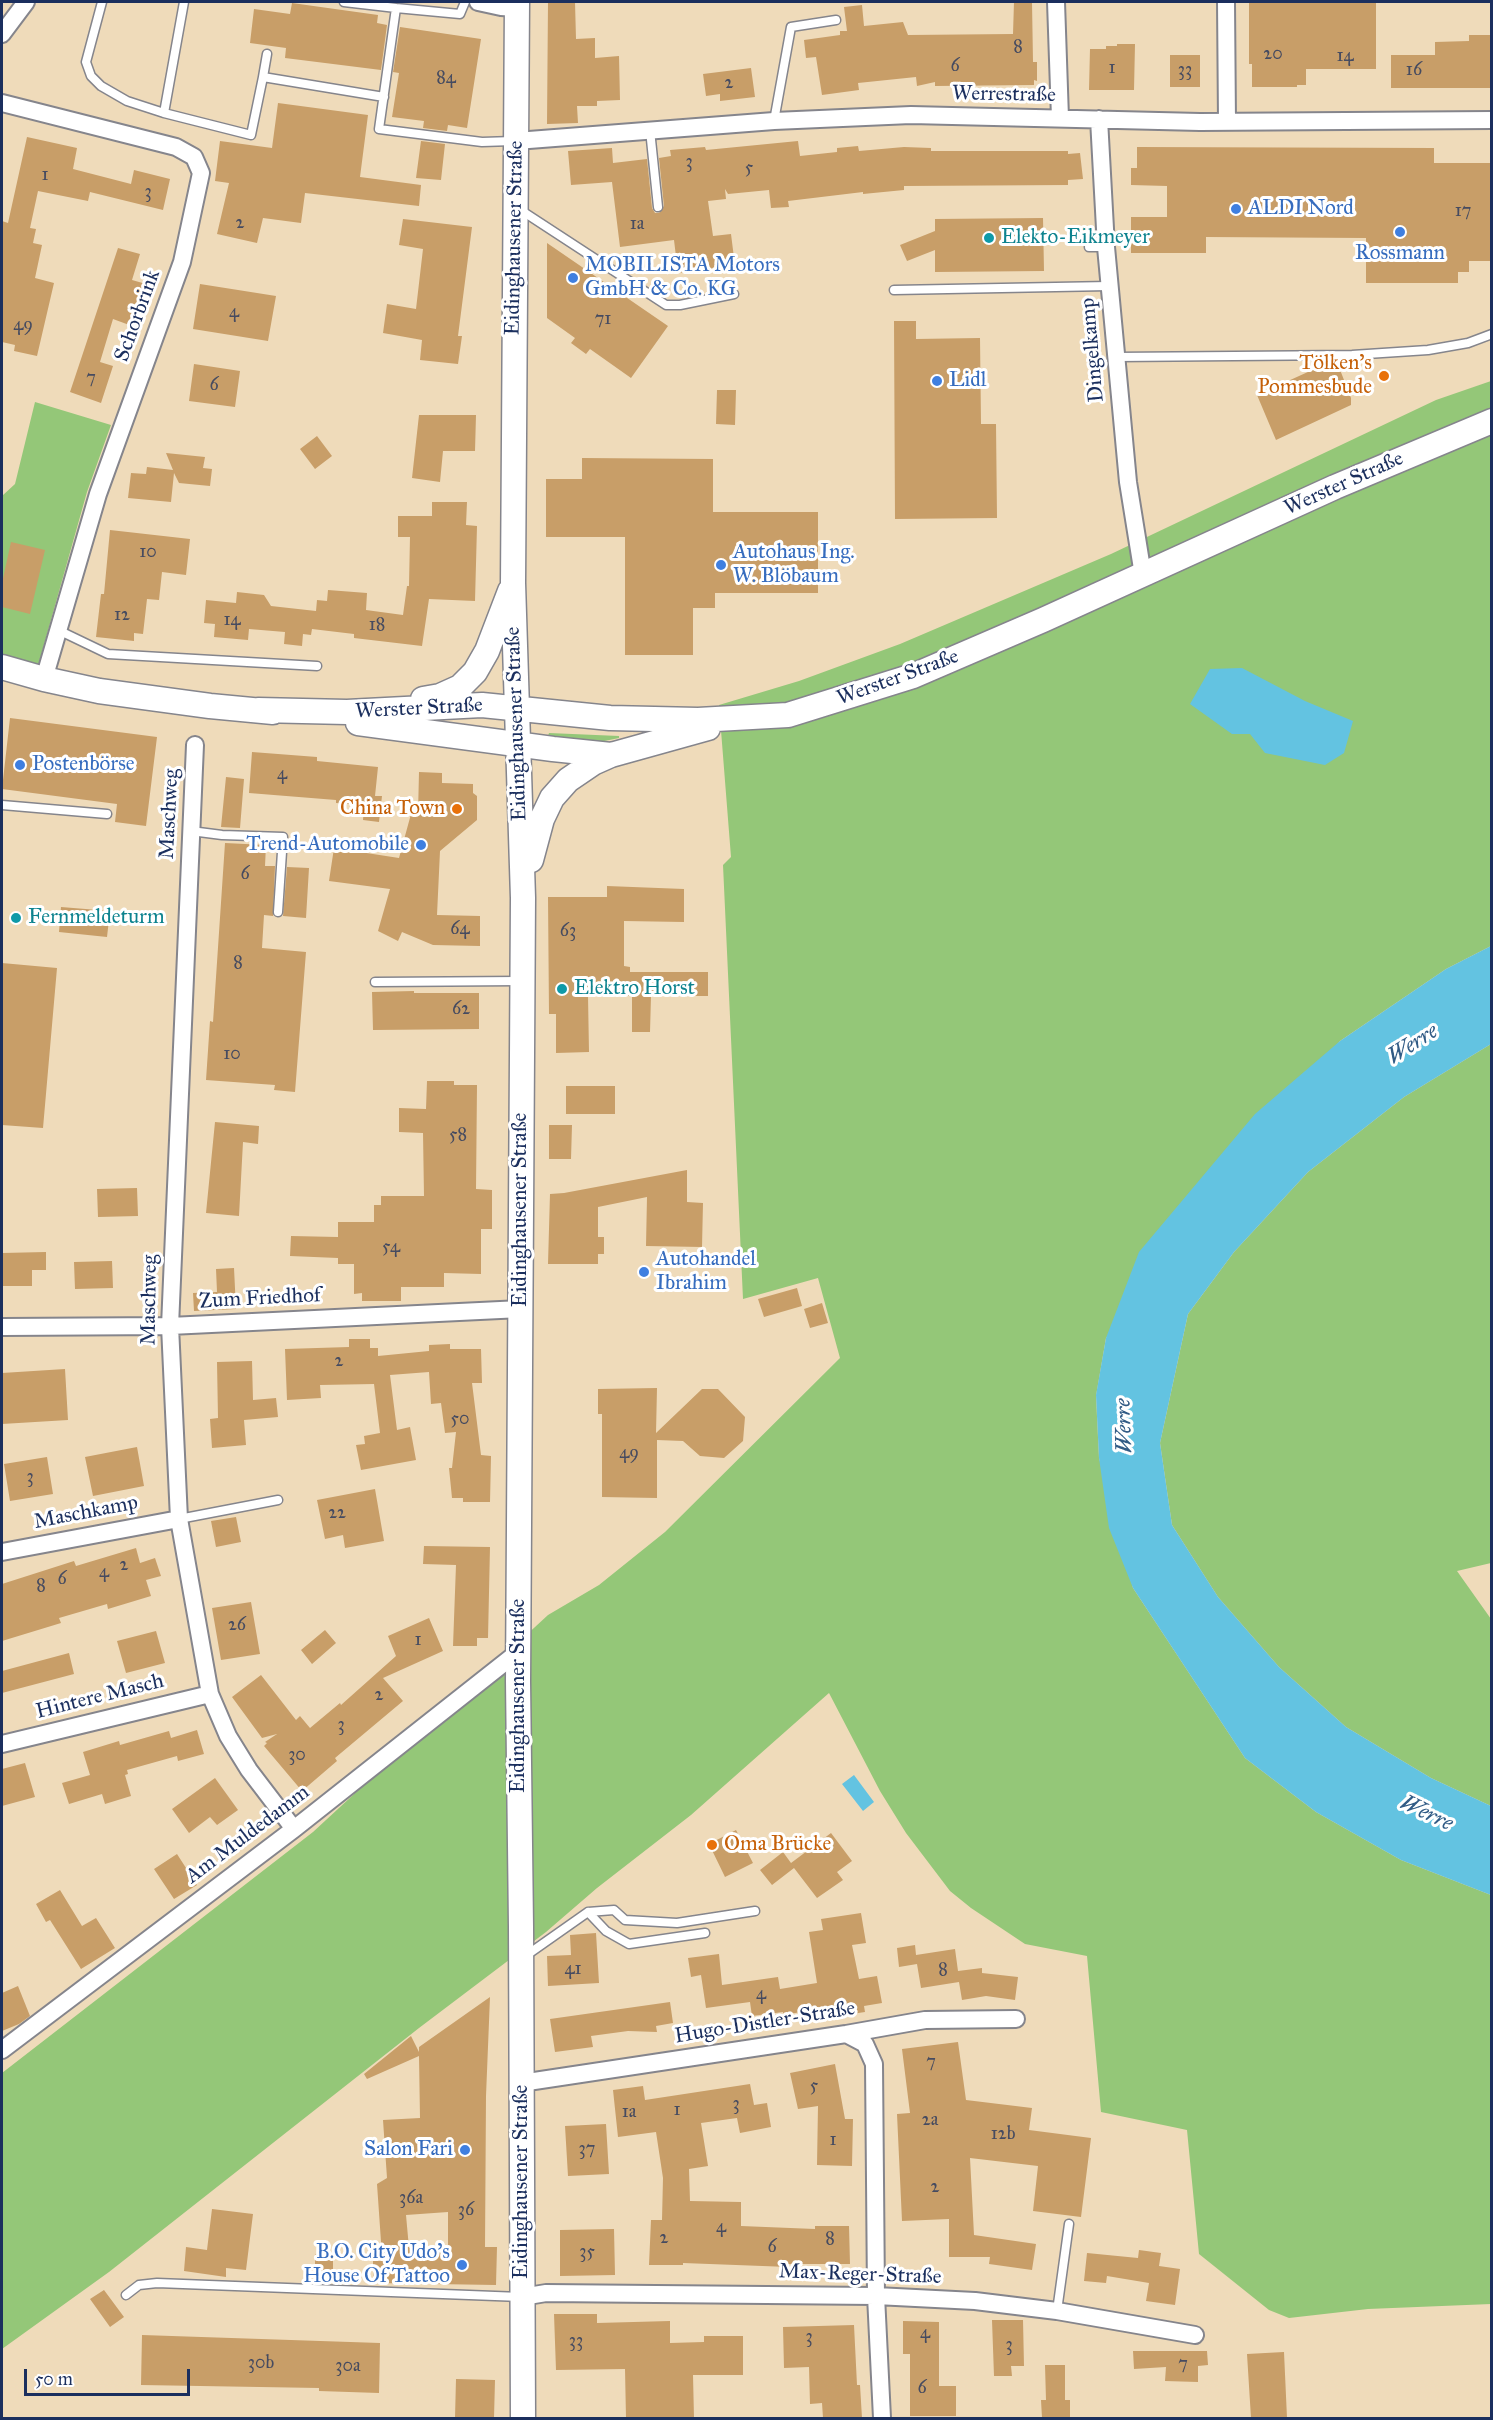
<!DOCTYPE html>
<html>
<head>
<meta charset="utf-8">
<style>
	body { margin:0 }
	#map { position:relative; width:1493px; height:2420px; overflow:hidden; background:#efdbba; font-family:"IM FELL Great Primer",serif }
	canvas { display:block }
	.frame { position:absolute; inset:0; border:3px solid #1b2f5e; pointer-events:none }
	.scale { position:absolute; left:24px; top:2369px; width:166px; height:27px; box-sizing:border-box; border:3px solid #1b2f5e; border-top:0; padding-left:8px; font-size:18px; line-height:21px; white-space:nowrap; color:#1b2f5e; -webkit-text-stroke:4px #fff; paint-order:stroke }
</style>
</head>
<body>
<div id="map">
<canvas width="1493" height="2420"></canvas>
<div class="frame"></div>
<div class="scale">50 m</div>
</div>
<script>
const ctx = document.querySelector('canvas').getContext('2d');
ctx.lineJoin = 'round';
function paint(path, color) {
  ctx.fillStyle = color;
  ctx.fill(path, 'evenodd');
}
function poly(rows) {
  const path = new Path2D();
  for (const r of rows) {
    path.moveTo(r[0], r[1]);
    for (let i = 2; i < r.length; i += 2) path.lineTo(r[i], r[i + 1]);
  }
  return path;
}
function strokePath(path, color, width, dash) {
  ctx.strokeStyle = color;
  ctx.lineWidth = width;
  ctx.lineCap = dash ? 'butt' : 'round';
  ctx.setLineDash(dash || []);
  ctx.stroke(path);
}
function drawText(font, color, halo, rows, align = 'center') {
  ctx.font = font + ' "IM FELL Great Primer",serif';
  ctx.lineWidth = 6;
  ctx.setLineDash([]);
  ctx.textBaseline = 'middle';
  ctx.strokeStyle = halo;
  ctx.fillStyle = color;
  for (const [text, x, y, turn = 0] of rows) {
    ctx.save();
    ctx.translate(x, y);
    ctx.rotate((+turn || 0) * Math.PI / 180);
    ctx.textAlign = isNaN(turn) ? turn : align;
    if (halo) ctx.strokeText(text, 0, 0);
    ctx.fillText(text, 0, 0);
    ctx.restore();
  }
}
paint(poly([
	[1491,381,1491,946,1446,969,1340,1041,1106,1338,1096,1396,1099,1458,1133,1588,1245,1758,1316,1812,1401,1860,1491,1895,1491,2304,1368,2309,1289,2318,1269,2310,1199,2254,1187,2130,1101,2112,1087,1956,1025,1944,971,1908,950,1891,906,1833,880,1791,829,1693,691,1815,597,1888,546,1932,419,2028,109,2272,2,2349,2,2073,313,1832,548,1615,599,1585,665,1532,840,1358,818,1278,743,1299,723,865,731,857,719,705,799,681,900,644,1111,554,1436,400],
	[35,402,111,425,87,492,38,666,2,654,2,496,15,484],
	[549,733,619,736,619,738,585,745,547,739],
	[1491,1044,1491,1563,1457,1571,1491,1619,1491,1806,1431,1778,1346,1727,1279,1667,1218,1597,1172,1525,1160,1443,1188,1314,1234,1252,1308,1172,1404,1097]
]), '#94c778');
paint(poly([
	[1242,668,1305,701,1353,721,1344,753,1325,765,1265,753,1250,734,1232,734,1190,704,1210,669],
	[1491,946,1491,1044,1404,1097,1308,1172,1234,1252,1188,1314,1160,1443,1172,1525,1218,1597,1279,1667,1346,1727,1431,1778,1491,1806,1491,1895,1401,1860,1316,1812,1245,1758,1133,1588,1109,1528,1099,1458,1096,1395,1106,1338,1139,1252,1255,1114,1340,1041,1446,969],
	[854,1775,874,1802,863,1811,842,1784]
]), '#63c3e1');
paint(poly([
	[548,2,575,2,576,39,595,38,595,58,619,56,620,100,597,101,597,106,577,106,578,123,547,124],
	[1014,2,1032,2,1033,62,1037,62,1037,81,1034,80,1034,85,935,86,935,82,917,86,916,77,858,83,859,90,822,95,816,57,806,58,804,40,840,35,840,31,847,31,844,7,862,5,864,26,903,22,908,35,1013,34],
	[1249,2,1376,2,1376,69,1306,69,1306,85,1297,85,1297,87,1252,87,1252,64,1249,64],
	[292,3,378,15,377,23,387,25,381,70,285,58,286,48,250,43,254,9,290,14],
	[400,27,481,39,467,128,448,125,447,131,423,128,424,121,392,117,399,73,393,72],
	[1469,35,1491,35,1491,88,1391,88,1391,55,1435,55,1435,42,1469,41],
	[1117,44,1135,44,1134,90,1089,90,1090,49,1106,49,1106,46,1117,46],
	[1170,55,1200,55,1200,87,1170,87],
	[751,68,755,97,720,101,720,94,706,96,703,74],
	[278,103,368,115,360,177,421,185,419,206,305,193,301,223,263,218,257,243,217,234,229,183,215,181,220,141,272,148],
	[27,137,77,148,73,169,131,184,134,170,170,179,163,210,90,192,88,201,38,191,30,228,36,229,33,243,42,245,35,278,54,283,37,356,14,351,15,345,2,342,2,221,8,223],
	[421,141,445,144,441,180,416,178],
	[798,141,800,156,837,152,837,148,858,146,859,151,904,147,931,148,931,151,1068,151,1068,154,1080,153,1083,179,1068,180,1068,185,904,186,904,190,863,194,863,192,788,201,789,207,771,208,769,190,728,194,725,189,726,199,708,201,713,236,731,234,735,266,678,273,674,240,620,247,612,182,571,185,568,151,612,148,613,163,647,159,652,208,655,213,659,213,664,206,659,158,671,156,670,150,705,147,706,150],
	[1137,147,1434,148,1434,163,1491,163,1491,261,1469,261,1469,272,1458,272,1458,283,1366,283,1366,238,1206,237,1206,253,1131,253,1131,217,1167,217,1167,186,1131,185,1131,168,1137,168],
	[1043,218,1044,271,935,272,935,250,907,261,900,245,935,231,935,219],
	[403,219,472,227,458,336,462,336,458,364,420,360,422,340,383,333,387,304,416,309,423,249,399,245],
	[547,243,668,326,631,378,590,349,586,354,571,343,575,338,547,318],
	[118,248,140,254,132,280,146,284,132,326,113,319,100,362,113,366,101,403,70,392],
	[200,284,276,296,268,341,193,329],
	[894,321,916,321,916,339,980,338,981,424,996,424,997,518,895,519],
	[1330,362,1337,362,1351,398,1351,405,1276,440,1257,395],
	[194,364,240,371,235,407,189,401],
	[717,390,736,390,735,425,716,424],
	[419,415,476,415,475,451,443,451,440,482,412,478],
	[317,436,332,456,315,469,300,449],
	[166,453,205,457,203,468,212,469,210,486,179,483,174,473,171,502,128,498,131,473,146,474,147,467,173,470],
	[582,458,713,459,713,512,818,512,818,593,715,593,715,608,693,608,693,655,625,655,625,537,546,537,546,479,582,479],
	[432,502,467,502,466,525,477,526,475,601,429,599,422,646,354,638,354,634,312,629,311,635,303,634,302,646,284,644,285,632,249,629,248,640,214,637,215,624,204,623,206,600,236,603,237,592,264,595,271,606,316,611,317,600,327,601,328,590,367,593,366,610,403,615,407,586,409,586,410,537,398,537,398,516,432,516],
	[110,530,190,539,186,575,162,572,159,600,147,599,143,634,134,633,134,641,96,637,101,594,104,594],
	[11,542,45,550,30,614,2,607,2,583],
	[10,718,157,737,146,826,115,822,117,804,2,789],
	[252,752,317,757,317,761,378,767,375,796,382,796,379,822,363,820,364,805,336,803,336,800,249,793],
	[419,772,442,773,442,783,473,784,473,793,477,796,477,820,440,851,437,915,480,916,480,946,433,945,402,932,398,941,378,931,390,889,329,881,334,848,399,858,411,814,418,814],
	[226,777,244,779,240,828,221,827],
	[225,843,266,845,265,866,275,866,273,916,264,915,262,948,306,952,295,1092,274,1090,275,1085,206,1080,210,1021,213,1022],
	[287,867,309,868,306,918,283,916],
	[607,886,684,889,684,922,624,921,624,966,630,967,630,972,708,972,708,996,651,996,650,1032,632,1032,632,996,588,996,589,1052,556,1053,556,1014,549,1014,548,897,607,897],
	[61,907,110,911,107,937,59,932],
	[2,963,57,968,43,1128,2,1125],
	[414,991,414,993,479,993,479,1029,373,1030,372,992],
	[427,1081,454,1081,454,1085,477,1085,476,1189,492,1190,492,1229,481,1229,481,1274,444,1273,444,1287,401,1287,401,1301,362,1301,362,1293,354,1294,354,1264,338,1264,338,1258,290,1256,291,1236,338,1237,338,1222,374,1222,374,1205,381,1205,381,1196,424,1196,423,1133,399,1132,399,1108,426,1109],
	[566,1086,615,1086,615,1114,566,1114],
	[215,1122,259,1126,258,1144,243,1142,239,1216,206,1213],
	[549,1125,572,1125,571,1159,549,1159],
	[687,1170,687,1202,703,1203,702,1247,646,1246,647,1197,598,1207,598,1237,604,1237,604,1254,598,1254,598,1264,548,1264,550,1194,564,1193],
	[137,1188,138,1216,98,1217,97,1189],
	[46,1252,46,1270,32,1270,32,1286,2,1286,2,1253],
	[112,1261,113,1288,75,1289,74,1262],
	[234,1268,236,1309,194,1311,193,1293,217,1292,216,1269],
	[797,1288,802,1306,764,1317,758,1299],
	[822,1303,828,1323,810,1328,804,1309],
	[349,1339,370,1339,370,1348,378,1348,378,1356,429,1351,429,1345,450,1344,450,1349,481,1349,482,1383,472,1383,481,1455,491,1456,490,1502,463,1502,463,1498,452,1498,449,1468,452,1468,456,1432,445,1433,441,1403,431,1404,429,1372,390,1375,397,1430,410,1427,416,1460,361,1470,356,1445,365,1444,364,1436,380,1433,374,1384,320,1385,321,1398,287,1400,285,1349,349,1347],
	[252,1361,253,1400,276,1398,278,1417,244,1420,246,1445,212,1448,210,1419,218,1418,217,1362],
	[65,1369,68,1420,2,1424,2,1373],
	[657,1388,656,1433,702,1389,718,1389,745,1417,743,1441,724,1458,700,1456,683,1441,657,1440,657,1498,602,1497,602,1414,598,1414,598,1389],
	[137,1447,144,1486,93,1496,85,1457],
	[47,1457,53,1494,10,1501,4,1464],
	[375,1489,384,1541,345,1548,343,1535,325,1539,317,1500],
	[236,1517,241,1542,216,1547,211,1521],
	[424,1546,490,1547,488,1638,477,1638,477,1646,453,1646,456,1565,423,1564],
	[136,1548,140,1563,155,1558,161,1576,146,1580,151,1596,108,1609,107,1604,59,1618,61,1623,2,1641,2,1584,74,1561,76,1566],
	[251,1602,260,1654,221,1660,212,1608],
	[429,1618,443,1651,383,1678,403,1701,335,1758,337,1761,302,1791,264,1746,267,1743,265,1742,277,1734,262,1738,232,1697,261,1675,296,1720,300,1716,310,1728,340,1703,341,1705,396,1656,388,1636],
	[325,1630,336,1643,312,1664,301,1650],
	[156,1631,165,1663,126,1673,117,1641],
	[69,1653,74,1674,2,1693,2,1671],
	[197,1730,204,1754,178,1761,177,1756,127,1770,128,1774,125,1775,131,1796,105,1804,102,1794,69,1804,62,1783,90,1775,83,1752,119,1741,120,1745,169,1731,171,1738],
	[25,1763,35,1797,2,1806,2,1769],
	[215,1778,238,1810,217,1825,210,1817,189,1833,172,1809],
	[736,1830,753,1863,725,1877,709,1844],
	[831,1833,852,1861,837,1872,843,1880,817,1898,794,1868,772,1885,760,1870,783,1852,791,1863],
	[177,1854,197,1885,174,1899,154,1869],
	[60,1890,82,1926,96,1918,115,1948,81,1969,50,1920,46,1922,36,1904],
	[861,1913,866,1943,852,1945,859,1979,877,1976,882,2003,864,2006,865,2012,845,2015,844,2009,833,2011,832,2007,783,2015,783,2012,752,2016,750,2002,706,2008,701,1975,691,1977,688,1958,719,1954,722,1985,778,1977,780,1989,817,1983,809,1932,823,1930,821,1919],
	[596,1933,599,1983,548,1986,547,1956,571,1955,570,1935],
	[915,1945,916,1955,955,1949,958,1971,982,1968,982,1973,1018,1977,1015,2000,986,1996,962,2000,959,1982,921,1988,917,1964,899,1967,897,1948],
	[18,1986,30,2016,19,2024,2,2031,2,1993],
	[490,1997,486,2096,485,2247,497,2247,496,2285,373,2283,373,2256,382,2256,377,2184,387,2178,383,2120,420,2118,419,2056,367,2079,364,2074,411,2036,419,2052,419,2047],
	[448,2212,448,2248,409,2248,406,2215],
	[670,2002,673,2023,656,2026,657,2032,628,2031,591,2036,593,2047,555,2052,550,2019],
	[958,2042,966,2100,1032,2108,1029,2130,1091,2138,1081,2217,1033,2211,1038,2166,970,2158,974,2235,1036,2244,1032,2270,989,2264,990,2257,949,2257,949,2219,902,2221,897,2114,910,2113,902,2049],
	[835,2064,845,2119,853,2119,852,2166,817,2165,818,2106,798,2109,790,2073],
	[750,2084,754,2105,767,2103,771,2127,740,2133,737,2118,701,2123,708,2166,689,2169,690,2201,741,2202,741,2226,815,2229,815,2226,849,2226,850,2264,789,2264,789,2267,683,2263,683,2265,649,2265,651,2220,662,2220,663,2178,656,2132,618,2137,613,2090,643,2086,645,2100],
	[606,2124,609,2174,568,2176,565,2126],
	[212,2209,253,2214,246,2270,226,2268,226,2277,184,2271,186,2247,207,2250],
	[614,2229,615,2275,560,2276,560,2230],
	[1139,2250,1161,2253,1159,2266,1180,2269,1175,2305,1146,2301,1149,2283,1107,2276,1106,2283,1084,2281,1087,2253,1138,2258],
	[315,2254,333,2254,333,2274,315,2274],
	[104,2290,124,2317,110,2327,90,2299],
	[554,2314,597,2314,597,2323,670,2321,670,2343,704,2342,704,2336,743,2336,743,2375,693,2375,694,2418,626,2418,625,2369,556,2370],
	[992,2320,1023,2320,1024,2366,1011,2366,1012,2376,994,2376],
	[903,2321,939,2322,939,2386,956,2386,956,2416,910,2416,910,2354,903,2354],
	[854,2325,857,2385,860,2385,862,2418,823,2418,822,2403,810,2404,809,2367,784,2368,783,2327],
	[142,2335,380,2343,379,2393,319,2391,319,2388,141,2385],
	[1133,2351,1207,2351,1208,2365,1198,2366,1198,2382,1165,2381,1166,2367,1134,2369],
	[1284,2352,1287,2418,1251,2418,1247,2354],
	[1045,2365,1065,2365,1065,2400,1070,2400,1070,2418,1042,2418,1041,2400,1046,2400],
	[456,2379,495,2380,494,2418,455,2418]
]), '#c89e68');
const lane = poly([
	[102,2,86,62,91,76,101,86,127,101,164,113,184,2],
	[344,2,396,8],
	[465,2,460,14,396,8,379,129,482,142,513,141],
	[263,77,267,54],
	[164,113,251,135,263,77,384,97],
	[774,121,791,27,836,20],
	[650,130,658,207],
	[519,209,666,305,680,305,734,294],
	[1089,247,1106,247],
	[894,290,1109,286],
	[1116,357,1352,355,1428,350,1468,343,1492,334],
	[58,630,108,654,317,666],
	[2,805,107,814],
	[191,831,222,835,283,837,278,912],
	[375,982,521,981],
	[179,1519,278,1500],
	[588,1912,606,1931,629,1944,705,1933],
	[524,1957,588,1912,614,1910,625,1920,677,1923,755,1911],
	[126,2295,139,2285,157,2283,521,2297],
	[1057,2311,1069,2224]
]);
const street = poly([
	[478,2,501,7,517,8],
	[1056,2,1060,118],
	[1226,2,1227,122],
	[2,34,26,2],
	[2,103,176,147,194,157,201,173,182,262,98,494,44,679],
	[1099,119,1106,247,1128,482,1143,575],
	[516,141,774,121,911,115,1200,122,1492,120],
	[195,745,170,1326,179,1519,210,1694,228,1736,249,1770,294,1829],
	[2,1327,170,1326,521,1309],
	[2,1552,179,1519],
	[2,1744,210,1694],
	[846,2034,865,2044,874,2064,876,2296,882,2418],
	[2,2050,294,1829,518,1652],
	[521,2083,846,2034,925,2020,1016,2019],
	[522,2297,546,2293,876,2296,975,2301,1057,2311,1195,2335]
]);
const secondary = poly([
	[517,2,513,583,523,898,518,1681,521,1927,523,2418],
	[2,667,44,679,99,691,210,706,273,712],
	[423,699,440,696,460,687,475,672,487,651,510,591],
	[258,710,347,712,482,705,610,718,698,720,788,715,913,676,1043,620,1335,487,1492,421],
	[358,723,553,749,611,755],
	[531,860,542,819,552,798,568,780,593,763,611,755,708,728]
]);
strokePath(lane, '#85858c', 11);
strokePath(street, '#85858c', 20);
strokePath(secondary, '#85858c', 27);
strokePath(lane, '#fff', 8);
strokePath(street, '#fff', 16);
strokePath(secondary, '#fff', 24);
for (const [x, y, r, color] of [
	[1236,209,6,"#3f7fe0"],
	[1400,232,6,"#3f7fe0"],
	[989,238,6,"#0f9aa8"],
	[573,278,6,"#3f7fe0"],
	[1384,376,6,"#e8710a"],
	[937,381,6,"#3f7fe0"],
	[721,565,6,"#3f7fe0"],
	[20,765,6,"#3f7fe0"],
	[457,809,6,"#e8710a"],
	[421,845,6,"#3f7fe0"],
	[16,918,6,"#0f9aa8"],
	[562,989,6,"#0f9aa8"],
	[644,1272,6,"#3f7fe0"],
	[712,1845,6,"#e8710a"],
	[465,2150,6,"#3f7fe0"],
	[462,2265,6,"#3f7fe0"]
]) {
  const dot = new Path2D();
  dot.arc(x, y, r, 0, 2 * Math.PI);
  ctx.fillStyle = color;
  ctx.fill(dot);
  strokePath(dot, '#fff', 2);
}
drawText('18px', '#464b60', null, [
	["8",1018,48],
	["20",1273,55],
	["14",1345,57],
	["6",955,67],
	["1",1112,69],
	["33",1185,71],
	["16",1414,71],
	["84",446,79],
	["2",729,84],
	["3",689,163],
	["5",749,169],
	["1",45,176],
	["3",148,193],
	["17",1463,212],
	["2",240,224],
	["1a",637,225],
	["4",234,313],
	["71",603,320],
	["49",23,326],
	["7",91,379],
	["6",214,386],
	["10",148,553],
	["12",122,616],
	["14",232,621],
	["18",377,626],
	["4",282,775],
	["6",245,875],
	["64",460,930],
	["63",568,932],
	["8",238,964],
	["62",461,1010],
	["10",232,1055],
	["58",458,1136],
	["54",391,1248],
	["2",339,1362],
	["50",460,1420],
	["49",629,1454],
	["3",30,1478],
	["22",337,1514],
	["2",124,1566],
	["4",104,1573],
	["6",62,1580],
	["8",41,1587],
	["26",237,1626],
	["1",418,1641],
	["2",379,1696],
	["3",341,1726],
	["30",297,1756],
	["41",573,1970],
	["8",943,1971],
	["4",761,1995],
	["7",931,2063],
	["5",814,2087],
	["3",736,2105],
	["1",677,2111],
	["1a",629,2113],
	["2a",930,2121],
	["12b",1003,2135],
	["1",833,2141],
	["37",587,2150],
	["2",935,2188],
	["36a",411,2199],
	["36",466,2211],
	["4",721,2228],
	["2",664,2239],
	["8",830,2240],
	["6",772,2248],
	["35",587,2253],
	["4",925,2334],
	["3",809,2338],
	["33",576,2342],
	["3",1009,2346],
	["30b",261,2364],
	["7",1183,2365],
	["30a",348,2367],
	["6",922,2389]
]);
drawText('21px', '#1b2f5e', '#fff', [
	["Werrestraße",1004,95,1],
	["Eidinghausener Straße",515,238,-89],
	["Schorbrink",138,316,-70],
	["Dingelkamp",1093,350,-95],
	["Werster Straße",1344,484,-24],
	["Werster Straße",898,678,-20],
	["Werster Straße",419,709,-3],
	["Eidinghausener Straße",517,724,-92],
	["Maschweg",170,814,-87],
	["Eidinghausener Straße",521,1210,-90],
	["Zum Friedhof",260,1299,-3],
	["Maschweg",150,1300,-89],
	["Maschkamp",86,1513,-11],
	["Eidinghausener Straße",519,1696,-90],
	["Hintere Masch",100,1697,-14],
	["Am Muldedamm",248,1835,-37],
	["Hugo-Distler-Straße",765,2023,-9],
	["Eidinghausener Straße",522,2182,-90],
	["Max-Reger-Straße",860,2275,2]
]);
drawText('21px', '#366cbe', '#fff', [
	["ALDI Nord",1248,209],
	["Rossmann",1400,254,"center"],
	["MOBILISTA Motors",585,266],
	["GmbH & Co. KG",585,290],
	["Lidl",949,381],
	["Autohaus Ing.",733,553],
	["W. Blöbaum",733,577],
	["Postenbörse",32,765],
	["Trend-Automobile",409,845,"right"],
	["Autohandel",656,1260],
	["Ibrahim",656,1284],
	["Salon Fari",453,2150,"right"],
	["B.O. City Udo's",450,2253,"right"],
	["House Of Tattoo",450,2277,"right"]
], 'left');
drawText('21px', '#0d838f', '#fff', [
	["Elekto-Eikmeyer",1001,238],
	["Fernmeldeturm",28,918],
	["Elektro Horst",574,989]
], 'left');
drawText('21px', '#c56008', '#fff', [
	["Tölken's",1372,364],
	["Pommesbude",1372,388],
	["China Town",445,809],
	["Oma Brücke",724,1845,"left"]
], 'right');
drawText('italic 22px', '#315b85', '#fff', [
	["Werre",1413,1045,-33],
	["Werre",1125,1426,-92],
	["Werre",1426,1814,25]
]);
</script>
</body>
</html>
